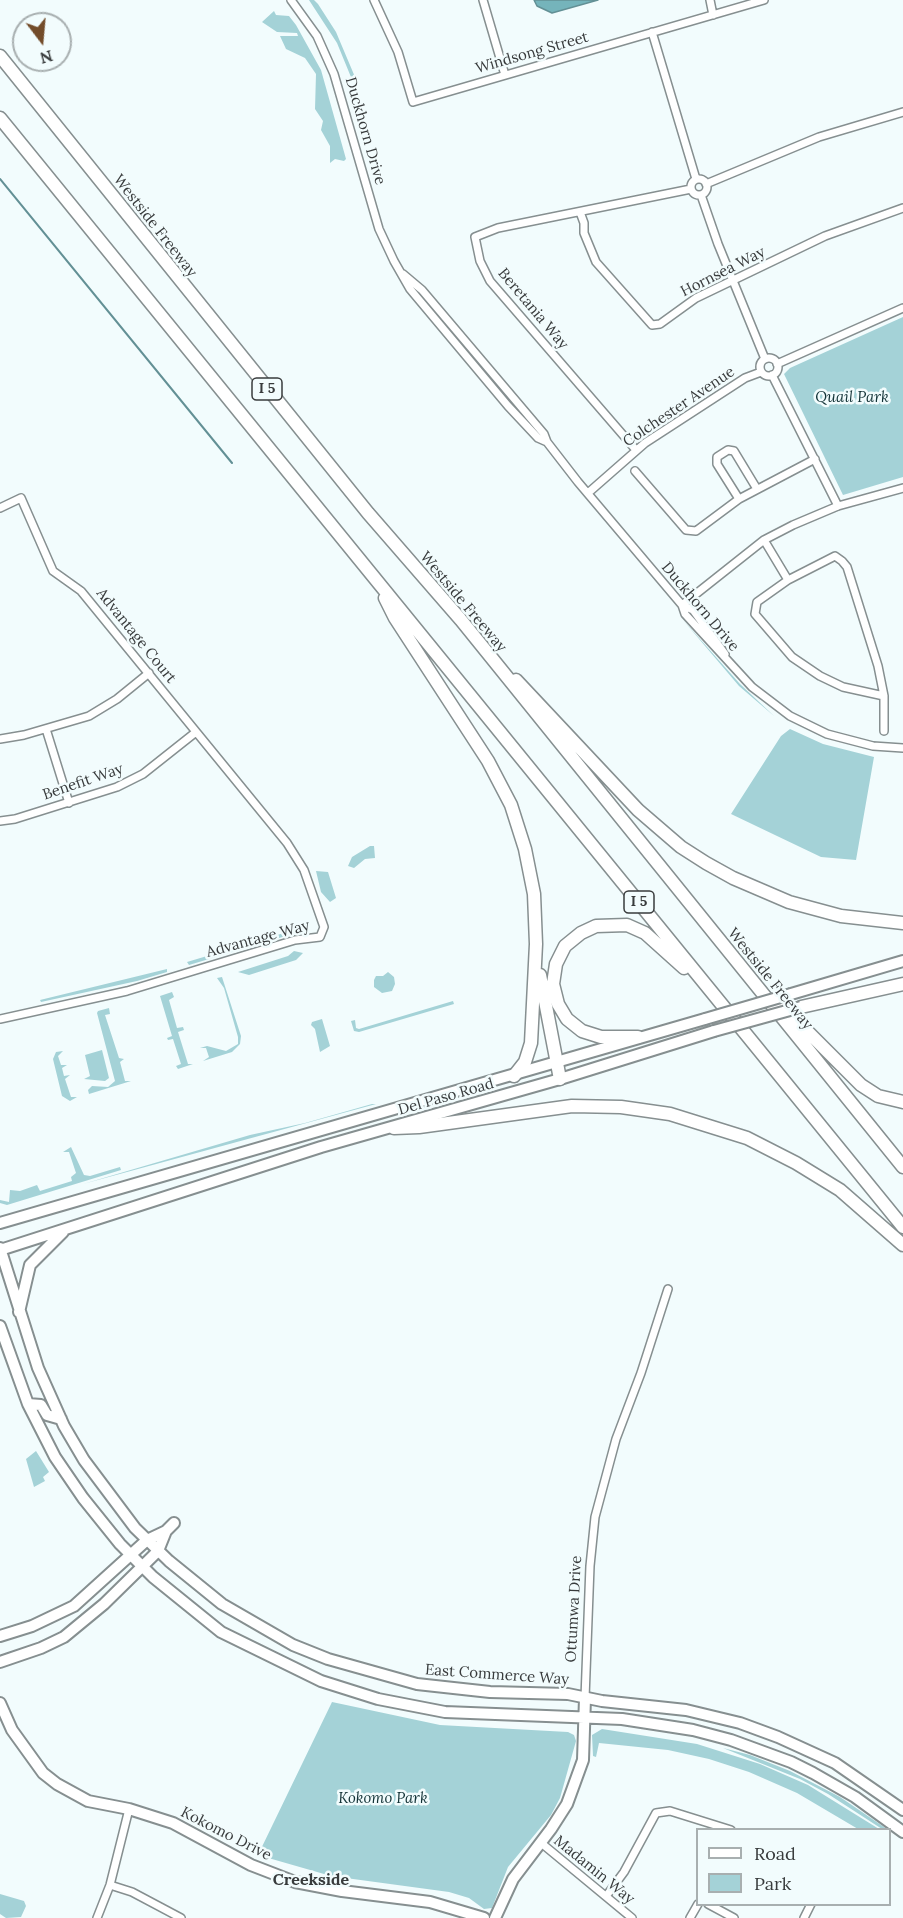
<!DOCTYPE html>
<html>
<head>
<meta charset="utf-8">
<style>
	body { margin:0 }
	#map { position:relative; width:903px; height:1918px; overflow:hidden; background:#f2fcfd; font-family:Lora,serif }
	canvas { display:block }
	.legend { position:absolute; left:696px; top:1828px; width:195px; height:78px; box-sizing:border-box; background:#f2fcfd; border:2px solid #a8afb0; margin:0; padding:8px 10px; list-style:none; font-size:18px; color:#383b3c }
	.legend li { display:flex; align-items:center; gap:12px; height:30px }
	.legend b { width:30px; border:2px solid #a8afb0 }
	.north { position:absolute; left:12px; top:12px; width:60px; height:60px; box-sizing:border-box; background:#f2fcfd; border:2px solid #a8afb0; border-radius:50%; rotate:164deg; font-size:16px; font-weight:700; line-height:24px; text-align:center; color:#383b3c }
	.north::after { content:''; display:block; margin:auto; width:21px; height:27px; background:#734c2a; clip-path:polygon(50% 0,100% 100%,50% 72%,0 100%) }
</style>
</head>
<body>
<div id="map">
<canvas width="903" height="1918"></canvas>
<ul class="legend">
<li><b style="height:8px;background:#fff"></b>Road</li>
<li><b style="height:16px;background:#a4d2d7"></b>Park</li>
</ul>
<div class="north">N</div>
</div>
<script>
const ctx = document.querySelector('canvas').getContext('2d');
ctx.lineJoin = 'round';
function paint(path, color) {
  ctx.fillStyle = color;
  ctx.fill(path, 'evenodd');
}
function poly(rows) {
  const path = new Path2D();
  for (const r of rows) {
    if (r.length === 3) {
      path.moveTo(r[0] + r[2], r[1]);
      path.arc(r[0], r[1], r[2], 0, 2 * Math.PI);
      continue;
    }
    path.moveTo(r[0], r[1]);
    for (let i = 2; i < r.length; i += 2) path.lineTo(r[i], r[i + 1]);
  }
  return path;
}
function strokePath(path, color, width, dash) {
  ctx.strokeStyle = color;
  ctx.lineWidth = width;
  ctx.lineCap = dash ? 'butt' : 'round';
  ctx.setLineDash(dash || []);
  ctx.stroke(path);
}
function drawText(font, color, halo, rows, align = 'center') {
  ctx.font = font + ' Lora,serif';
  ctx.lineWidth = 5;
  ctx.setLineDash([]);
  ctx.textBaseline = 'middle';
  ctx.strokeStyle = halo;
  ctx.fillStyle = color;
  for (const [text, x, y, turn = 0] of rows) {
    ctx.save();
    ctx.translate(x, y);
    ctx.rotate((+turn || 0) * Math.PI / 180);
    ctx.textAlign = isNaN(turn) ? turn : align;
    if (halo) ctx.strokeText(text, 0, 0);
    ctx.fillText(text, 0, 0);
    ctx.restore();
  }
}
paint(poly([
	[309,0,314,0,318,4,336,32,355,77,353,82,337,43],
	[274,11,276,15,289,16,296,25,321,70,346,159,344,161,335,159,330,163,330,146,321,130,323,121,315,109,316,74,305,58,286,49,280,36,298,36,297,33,277,32,262,22],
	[903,317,903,477,843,495,784,374,790,368],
	[683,620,740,684,774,716,739,686],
	[790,729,823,744,874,757,856,860,821,857,731,814,781,736],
	[370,846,374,846,375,858,365,859,354,868,348,866,352,857],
	[316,871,328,872,336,898,330,902,321,892],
	[294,930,299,932,189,965,187,962],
	[294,951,303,953,296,960,249,975,238,972,288,956],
	[167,969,167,972,137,981,41,1002,40,1000],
	[388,972,394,977,395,984,392,991,382,993,374,987,374,980,376,976,383,976],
	[222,977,241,1036,240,1044,232,1052,203,1061,209,1057,206,1048,200,1048,207,1046,226,1051,238,1044,238,1037,224,988,217,978],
	[172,992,174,997,169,1000,177,1028,183,1027,184,1030,178,1032,188,1064,193,1064,178,1069,176,1066,181,1064,173,1039,168,1040,167,1038,172,1036,160,996],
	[453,1001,454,1004,359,1032,354,1031,351,1021,355,1020,356,1028,359,1029],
	[109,1008,110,1014,105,1015,119,1058,124,1059,120,1062,125,1081,131,1081,89,1094,88,1090,92,1086,108,1087,115,1081,97,1013,98,1011],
	[322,1019,330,1046,320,1052,315,1029,311,1025,312,1022],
	[102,1050,109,1078,105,1081,84,1079,90,1076,85,1055],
	[63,1051,58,1056,61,1065,67,1065,62,1068,64,1076,70,1075,65,1079,71,1097,77,1097,70,1101,62,1096,53,1059,56,1052],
	[372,1104,376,1104,83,1184,250,1135,305,1123],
	[71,1147,84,1175,90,1176,120,1167,121,1170,7,1205,0,1203,0,1200,9,1202,10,1190,20,1191,37,1185,40,1191,72,1181,71,1177,76,1173,69,1152,63,1152],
	[36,1451,49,1472,43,1477,45,1481,34,1487,26,1459],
	[332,1702,440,1725,568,1732,574,1735,576,1741,560,1798,551,1815,508,1867,492,1908,484,1909,469,1898,449,1892,331,1876,258,1855],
	[602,1729,697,1744,760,1764,808,1785,879,1829,858,1829,797,1793,749,1772,709,1759,668,1750,599,1743,596,1757,593,1756,592,1735],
	[723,1748,750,1755,790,1771,840,1797,887,1829,882,1829,828,1794,800,1779],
	[0,1894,24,1901,26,1906,21,1917,6,1918,0,1914]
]), '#a4d2d7');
const water = poly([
	[534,0,598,0,552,13,537,6,534,0]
]);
paint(water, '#75b4bb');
strokePath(water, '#639095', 1.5);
strokePath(poly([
	[0,179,232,463]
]), '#639095', 2);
const street = poly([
	[291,0,317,36,334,74,379,229,394,261,410,289,508,406,538,438,547,442],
	[374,0,398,52,413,102,764,0],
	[483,0,505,75],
	[710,0,713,15],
	[652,32,696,179],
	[699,187,8],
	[706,184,819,137,903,112],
	[701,195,718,244,765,359],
	[580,212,584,223,584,233,596,262,652,325,660,324,696,298,825,236,903,208],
	[403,274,422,290,544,434,547,442,578,482,682,605,685,614,752,687,790,716,827,734,873,746,903,748],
	[769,367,9],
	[777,364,903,308],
	[772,375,838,506],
	[636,450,490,281,480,261,475,237,498,228,691,189],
	[635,471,686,530,696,531,739,499,815,459],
	[588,493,645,443,745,378,761,372],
	[739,499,717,464,717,457,728,450,734,451,757,489],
	[0,508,21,498,53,571,81,591,287,843,304,870,324,927,320,937,295,940,127,991,0,1019],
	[764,540,788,580],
	[682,605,764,540,793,525,838,506,903,488],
	[682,605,693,610,725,654],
	[46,729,69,803],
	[884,731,884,696,878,666,847,567,842,561,835,556,788,580,757,602,755,614,792,657,820,676,843,687,884,696],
	[0,739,24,735,89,716,117,699,149,673],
	[0,821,15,819,117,787,143,774,196,732],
	[585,1698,590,1566,595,1517,616,1439,641,1373,668,1289],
	[540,1842,632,1918],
	[110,1885,132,1892,181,1918],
	[607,1895,624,1872,656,1813,670,1811,731,1830],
	[708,1904,734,1918],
	[97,1918,110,1885,129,1809],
	[690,1918,698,1904],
	[804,1918,811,1904]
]);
const secondary = poly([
	[791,994,903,961],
	[0,1223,705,1019],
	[0,1248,38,1368,64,1426,84,1460,135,1528,169,1561,222,1604,293,1645,328,1659,417,1684,490,1692,568,1694,602,1701,686,1710,740,1723,778,1737,835,1763,903,1810],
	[0,1250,321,1147,560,1079,714,1031],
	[19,1312,30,1265,63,1232],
	[0,1326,28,1404,55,1457,83,1498,120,1544,153,1577,221,1632,321,1681,378,1699,445,1712,622,1719,693,1730,731,1740,791,1762,813,1773,855,1797,903,1832],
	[28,1404,41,1405,47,1415,61,1419],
	[0,1636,32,1626,74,1606,147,1540,166,1531,174,1523],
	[0,1662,41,1648,64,1637,104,1604,158,1551,166,1531],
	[0,1703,12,1730,43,1773,57,1784,88,1801,129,1809,173,1823,251,1865,295,1882,342,1891,430,1902,484,1918],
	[495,1918,513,1879,551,1829,567,1804,583,1760,585,1698]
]);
const highway = poly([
	[0,56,368,513,461,620,903,1167],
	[0,118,903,1227],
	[385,598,395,618,488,761,511,805,525,849,534,894,536,944,531,1043,525,1062,514,1076],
	[516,680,638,810,681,847,706,863,733,878,789,902,841,916,903,923],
	[540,975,560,1079],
	[781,1005,861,1085,878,1096,903,1102],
	[801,1007,903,984],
	[638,1037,601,1037,582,1031,567,1019,558,1004,553,984,556,964,565,946,581,933,596,926,627,925,645,933,684,968],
	[394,1128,419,1127,572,1106,621,1107,670,1114,747,1138,796,1163,840,1190,903,1245]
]);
strokePath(street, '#868f90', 10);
strokePath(secondary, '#868f90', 14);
strokePath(highway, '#868f90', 15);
strokePath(street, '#fff', 7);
strokePath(secondary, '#fff', 10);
strokePath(highway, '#fff', 12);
const secondaryBridge = poly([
	[705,1019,791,994],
	[714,1031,801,1007]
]);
strokePath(secondaryBridge, '#868f90', 14, []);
strokePath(secondaryBridge, '#fff', 10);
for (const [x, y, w] of [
	[267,389,30],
	[639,902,30]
]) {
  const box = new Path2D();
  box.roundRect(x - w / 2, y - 11, w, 22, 4.5);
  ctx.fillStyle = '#f2fcfd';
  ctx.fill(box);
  strokePath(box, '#383b3c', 1.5);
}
drawText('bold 14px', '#383b3c', null, [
	["I 5",267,389],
	["I 5",639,902]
]);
drawText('15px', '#383b3c', '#f2fcfd', [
	["Windsong Street",532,53,-16],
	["Duckhorn Drive",365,131,74],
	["Westside Freeway",155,226,52],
	["Hornsea Way",723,272,-27],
	["Beretania Way",533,309,50],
	["Colchester Avenue",679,407,-34],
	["Westside Freeway",463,602,50],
	["Duckhorn Drive",700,607,50],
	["Advantage Court",136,636,51],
	["Benefit Way",83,782,-19],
	["Advantage Way",258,939,-15],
	["Westside Freeway",770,979,51],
	["Del Paso Road",446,1097,-16],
	["Ottumwa Drive",574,1609,-87],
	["East Commerce Way",497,1675,4],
	["Kokomo Drive",226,1834,27],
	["Madamin Way",594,1870,39]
]);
drawText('italic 15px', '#123236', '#f2fcfd', [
	["Quail Park",852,398],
	["Kokomo Park",383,1799]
]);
drawText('bold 16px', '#383b3c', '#f2fcfd', [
	["Creekside",311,1880]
]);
</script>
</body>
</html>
